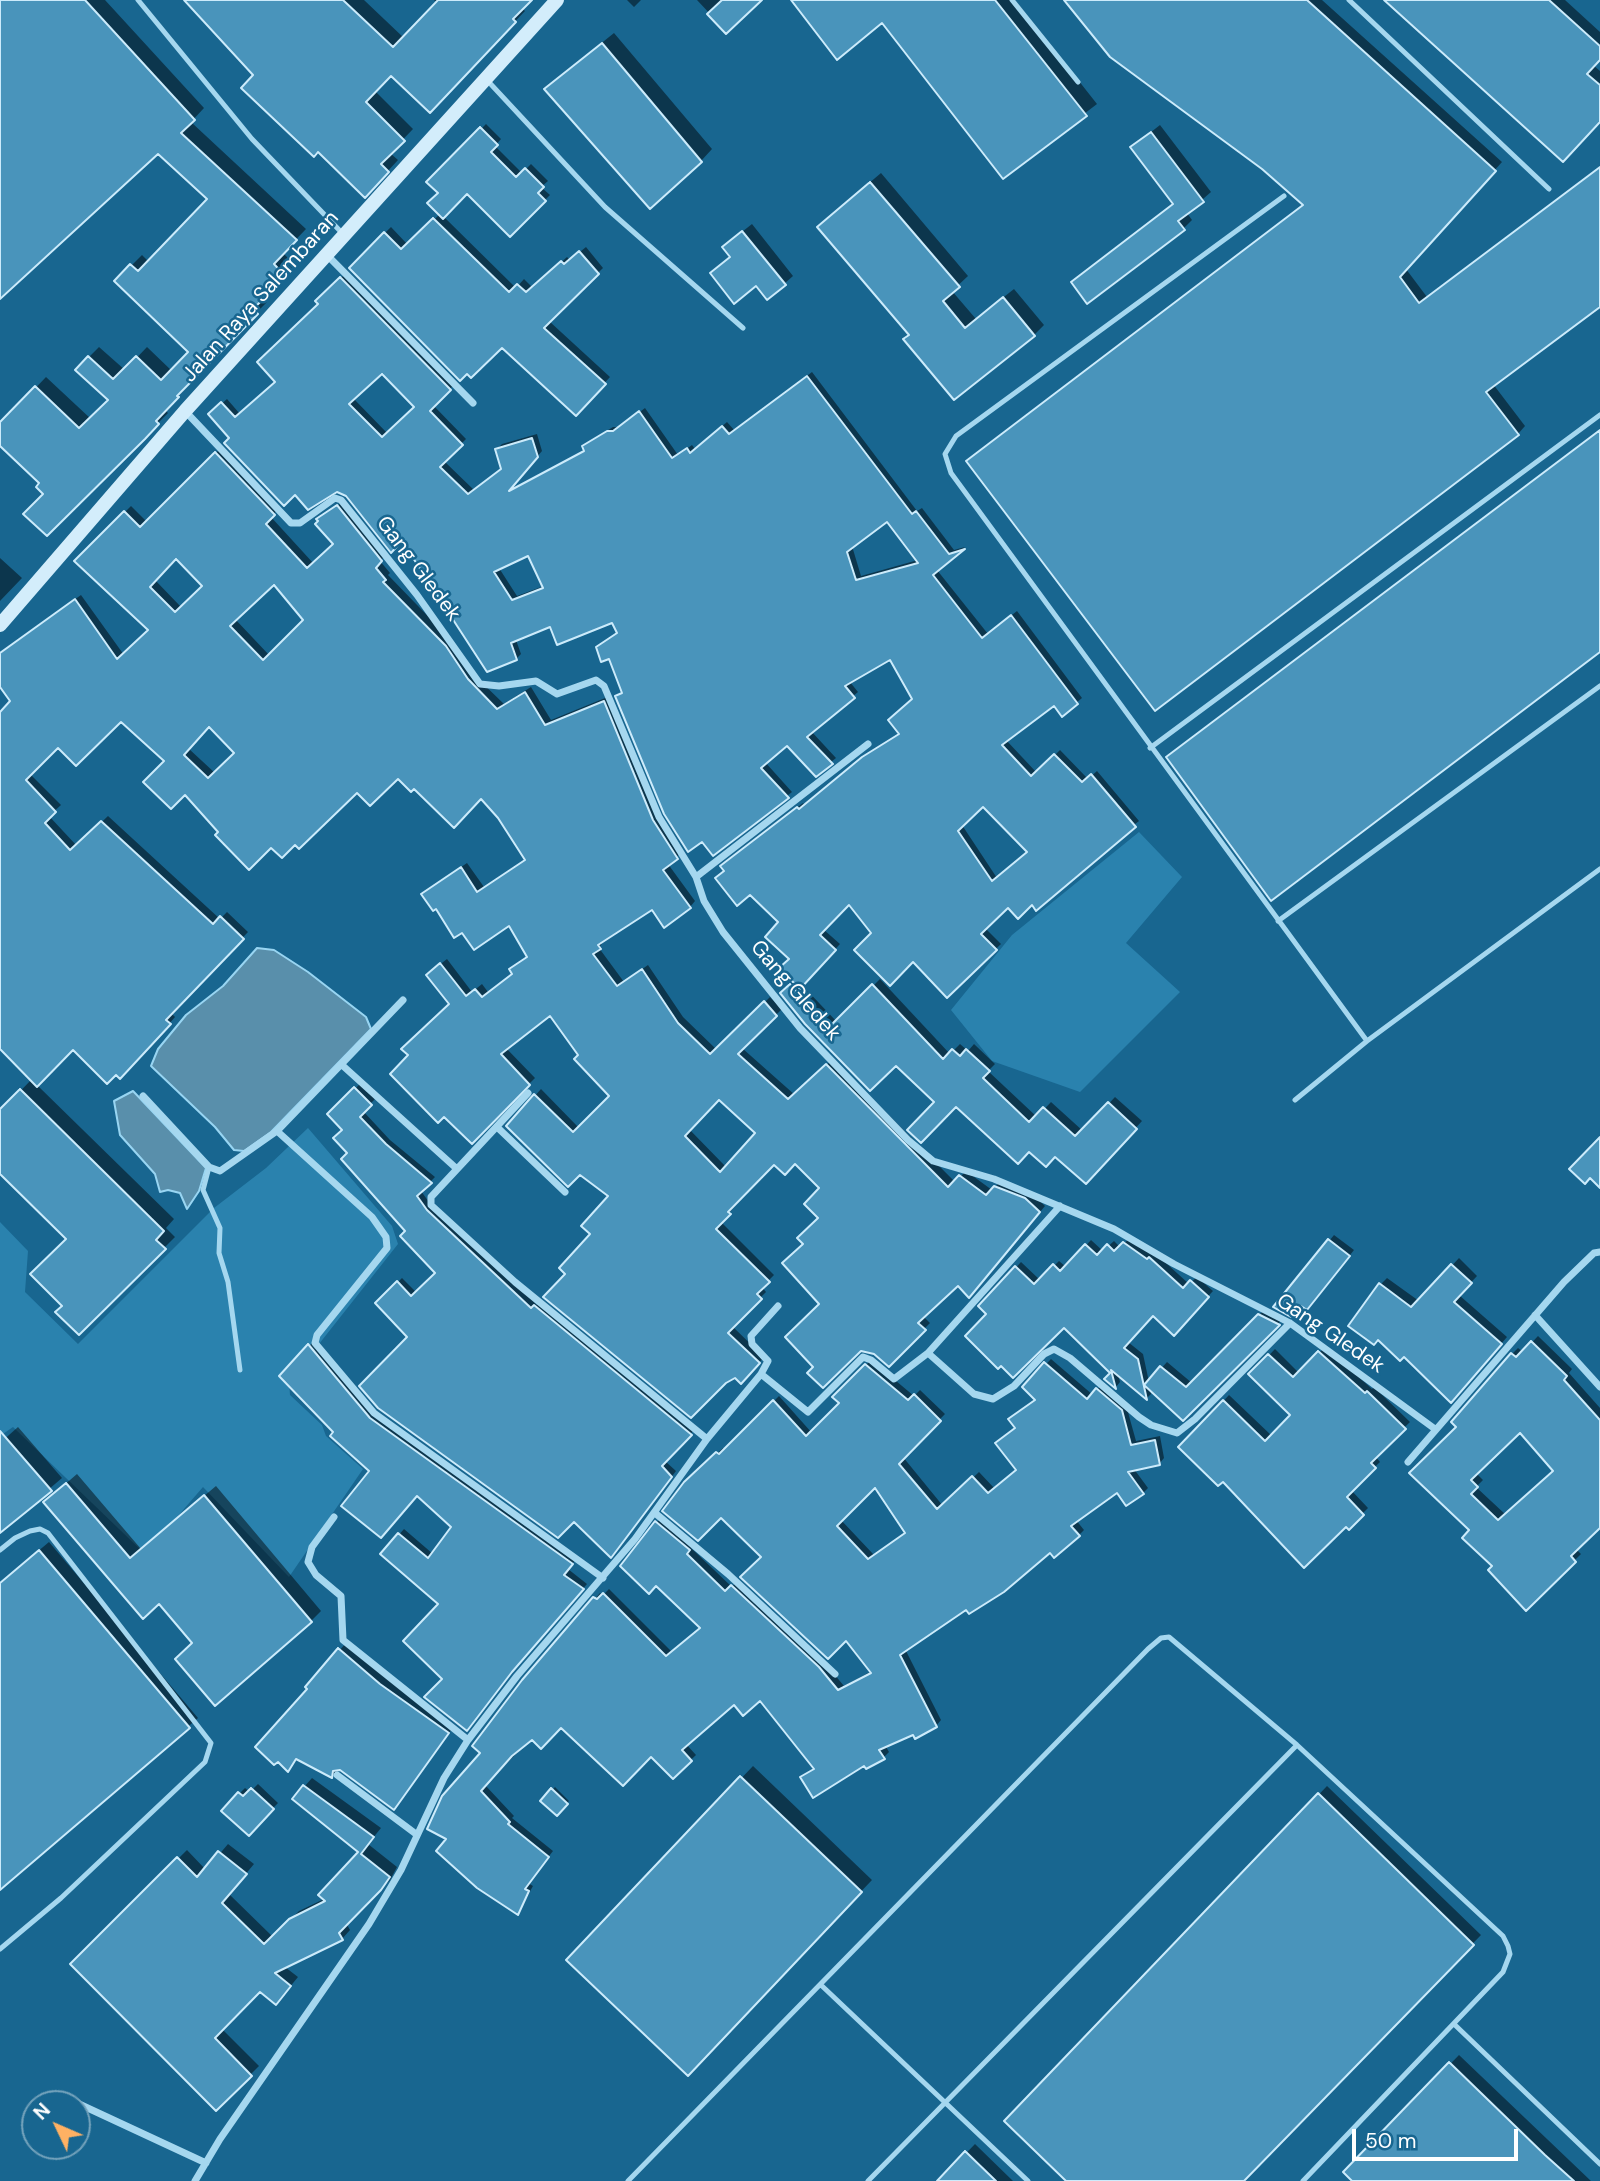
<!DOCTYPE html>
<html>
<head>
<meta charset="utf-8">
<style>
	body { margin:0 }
	#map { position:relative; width:1600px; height:2181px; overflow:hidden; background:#186690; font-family:"DM Sans",sans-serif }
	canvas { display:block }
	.north { position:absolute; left:21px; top:2090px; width:70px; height:70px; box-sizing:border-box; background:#186690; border:2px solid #74a3bc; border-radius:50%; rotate:314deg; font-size:19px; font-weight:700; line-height:28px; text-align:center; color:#fff }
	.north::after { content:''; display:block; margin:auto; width:24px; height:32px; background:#ffb163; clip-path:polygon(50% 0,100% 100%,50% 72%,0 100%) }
	.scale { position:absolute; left:1352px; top:2129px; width:166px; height:32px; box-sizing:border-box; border:4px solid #fff; border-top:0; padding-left:9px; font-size:21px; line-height:24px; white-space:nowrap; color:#fff; -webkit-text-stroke:5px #186690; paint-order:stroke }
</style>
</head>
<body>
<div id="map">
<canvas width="1600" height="2181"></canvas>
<div class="north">N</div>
<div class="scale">50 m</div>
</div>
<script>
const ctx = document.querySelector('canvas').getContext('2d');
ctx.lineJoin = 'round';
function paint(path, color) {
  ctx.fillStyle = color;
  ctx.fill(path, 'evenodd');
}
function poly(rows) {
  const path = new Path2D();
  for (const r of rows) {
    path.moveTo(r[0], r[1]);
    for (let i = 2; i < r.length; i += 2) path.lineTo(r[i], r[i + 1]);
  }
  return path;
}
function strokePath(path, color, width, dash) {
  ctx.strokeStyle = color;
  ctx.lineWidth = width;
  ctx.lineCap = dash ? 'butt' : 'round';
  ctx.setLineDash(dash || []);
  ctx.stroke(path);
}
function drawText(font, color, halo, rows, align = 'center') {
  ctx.font = font + ' "DM Sans",sans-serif';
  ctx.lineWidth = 5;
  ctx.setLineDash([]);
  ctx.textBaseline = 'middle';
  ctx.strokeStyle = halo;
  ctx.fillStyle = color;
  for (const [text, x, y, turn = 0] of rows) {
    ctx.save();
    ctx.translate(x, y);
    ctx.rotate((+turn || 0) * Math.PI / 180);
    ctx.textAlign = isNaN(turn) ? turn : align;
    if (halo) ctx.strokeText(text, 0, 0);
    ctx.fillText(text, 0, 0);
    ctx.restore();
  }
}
paint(poly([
	[1139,832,1182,877,1126,943,1180,992,1080,1092,992,1061,951,1010,1012,935],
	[308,1128,392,1226,398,1244,289,1382,290,1395,322,1425,326,1436,363,1469,289,1577,203,1487,145,1554,13,1427,0,1436,0,1222,28,1251,25,1292,78,1344,214,1208,266,1168]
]), '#2a82ae');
const water = poly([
	[257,948,274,950,308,972,366,1017,371,1029,271,1132,244,1151,234,1150,215,1127,151,1066,158,1049,186,1015,223,986,257,948],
	[133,1091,206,1168,199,1191,187,1209,180,1193,168,1190,160,1192,155,1174,120,1135,114,1101,133,1091]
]);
paint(water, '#598fab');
strokePath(water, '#98d5f2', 2);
paint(poly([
	[0,0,105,0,204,108,191,122,306,229,283,253,295,265,262,298,267,302,186,384,188,386,165,410,168,413,155,426,45,494,41,483,0,444,0,425,46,377,91,419,110,400,89,357,99,347,125,370,147,347,172,371,190,352,117,280,142,255,149,262,210,199,158,151,0,297],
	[186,0,364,0,404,38,437,3,434,0,530,0,522,8,525,11,430,110,392,73,375,91,413,129,390,153,398,160,375,185,255,75],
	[627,0,641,0,634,7],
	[697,0,759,0,726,31],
	[793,0,1015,0,1097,104,1003,176,882,21],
	[1067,0,1322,0,1502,162,1406,269,1427,297,1600,167,1600,305,1493,384,1525,426,1518,434,968,461,1304,204],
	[1388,0,1565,0,1600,32,1600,58,1593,65,1600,71,1600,120],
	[614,33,712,149,701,161,558,78],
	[486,124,501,139,495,146,522,173,531,164,548,181,541,187,550,195,510,235,467,192,443,216,516,288,524,279,533,288,567,257,570,260,586,247,603,268,549,321,610,377,576,414,502,346,356,261,391,227,408,245,440,214,440,193,429,182],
	[1160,125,1211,192,1187,213,1192,220,1184,228,1088,302,1073,282,1174,203,1132,147],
	[881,173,968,276,952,291,976,319,1014,289,1044,325,1034,335,911,334,829,217],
	[752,224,793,276,784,284,731,256,733,239],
	[346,273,455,384,433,405,466,439,444,461,474,490,503,468,497,449,502,444,537,434,542,451,508,491,586,450,584,447,589,442,613,427,620,427,645,408,678,455,692,445,695,449,727,422,735,431,812,372,917,511,922,508,954,550,965,547,937,570,988,634,1017,611,1082,698,1063,714,1054,704,1006,740,1037,773,1060,750,1088,779,1097,771,1139,821,1032,903,1008,906,985,928,1001,944,947,996,913,960,873,933,849,903,823,929,840,944,802,985,837,1022,880,979,950,1054,960,1044,968,1051,974,1044,995,1064,988,1071,1037,1117,1051,1102,1083,1131,1115,1097,1142,1121,1092,1176,1055,1155,1029,1150,956,1104,936,1102,896,1064,870,1089,782,993,795,981,792,958,780,922,726,871,727,862,803,803,805,805,869,752,901,733,914,699,891,658,850,682,858,692,811,731,836,758,831,762,787,744,765,762,792,792,713,854,617,697,622,692,610,656,598,647,619,632,613,621,551,625,516,640,521,654,516,659,402,538,337,490,295,492,231,438,210,414,227,399,240,414,277,382,321,304,318,301],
	[382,372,416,407,388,434,353,398],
	[887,519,918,560,861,576,852,546],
	[529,554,544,586,517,596,499,568],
	[983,805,1029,852,997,878,962,825],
	[222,447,279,508,271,517,314,564,335,543,319,519,344,501,387,554,380,561,390,573,388,575,451,640,473,674,504,704,531,687,551,720,610,696,659,813,682,852,668,864,695,901,690,907,652,908,604,940,599,948,624,982,648,965,683,1017,717,1050,770,997,782,1009,742,1048,795,1095,833,1059,955,1182,966,1171,992,1190,1001,1181,1031,1193,1045,1206,975,1290,958,1284,923,1316,930,1323,889,1364,874,1353,860,1349,815,1367,822,1304,805,1244,820,1218,821,1188,795,1162,774,1162,721,1222,774,1275,762,1287,766,1292,732,1326,764,1357,747,1376,568,1274,592,1234,610,1196,508,1126,541,1089,579,1128,612,1096,550,1013,506,1048,535,1078,472,1141,451,1004,434,969,447,959,472,992,482,984,488,992,514,973,511,969,528,956,509,924,429,889,467,863,484,887,526,859,499,817,481,797,414,787,398,777,357,791,295,843,271,845,220,832,167,761,120,720,58,745,30,774,61,805,49,816,77,846,108,816,220,919,227,912,248,932,171,1013,175,1017,155,1040,73,1048,37,1085,174,1219,166,1228,175,1237,79,1333,65,1305,68,1239,0,1172,0,1112,32,1079,0,1045,0,714,13,701,0,685,0,658,16,641,81,595,124,655,151,630,76,561,131,506,147,522],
	[176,557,205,586,182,608,155,580],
	[274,583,306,620,270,656,235,619],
	[210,725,237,753,215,773,188,748],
	[719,1098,758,1133,727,1168,689,1129],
	[0,558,22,578,0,601],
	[360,1084,375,1099,363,1111,390,1140,435,1177,421,1191,431,1205,537,1305,540,1302,695,1429,665,1461,676,1471,615,1551,377,1303,402,1278,417,1293,438,1273,350,1153,344,1130,329,1114],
	[1334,1235,1354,1250,1312,1303,1275,1307],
	[1130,1238,1155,1253,1189,1284,1197,1277,1213,1291,1174,1333,1153,1314,1128,1342,1143,1354,1149,1382,1167,1362,1192,1383,1265,1309,1283,1319,1183,1418,1150,1388,1151,1394,1147,1398,1118,1374,1120,1382,1116,1387,1107,1379,1112,1372,1064,1326,989,1314,981,1306,1021,1262,1040,1280,1059,1261,1066,1267,1091,1240,1103,1251,1114,1241,1120,1247],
	[1459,1258,1477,1276,1459,1295,1507,1337,1458,1394,1381,1284,1387,1278,1419,1301],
	[1538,1336,1572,1369,1569,1373,1600,1408,1600,1525,1576,1549,1581,1554,1526,1609,1472,1530,1458,1427,1453,1422,1512,1354,1518,1348,1523,1352],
	[1520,1430,1555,1471,1506,1515,1476,1487,1483,1480,1476,1473],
	[314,1341,375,1413,577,1558,568,1569,587,1584,517,1665,445,1679,441,1603,382,1554,404,1529,433,1554,453,1527,417,1494,372,1470,281,1376],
	[1325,1347,1372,1389,1374,1387,1410,1422,1375,1456,1380,1462,1351,1490,1368,1508,1349,1527,1223,1480,1181,1447,1229,1395,1272,1436,1293,1415,1251,1374,1275,1349,1299,1373],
	[1051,1359,1093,1395,1102,1384,1126,1405,1136,1441,1160,1436,1164,1458,1159,1464,1134,1469,1148,1488,1143,1493,1118,1491,1076,1520,1084,1530,1079,1535,1050,1550,905,1649,941,1720,936,1726,885,1745,889,1752,884,1757,803,1777,815,1768,760,1699,734,1703,686,1744,696,1755,673,1777,651,1755,561,1726,532,1738,485,1785,514,1816,512,1818,553,1851,528,1883,533,1886,518,1913,449,1839,482,1753,523,1681,600,1593,603,1595,609,1589,672,1652,702,1627,657,1522,662,1517,694,1544,691,1548,732,1587,737,1581,824,1662,844,1686,872,1671,846,1639,685,1483,723,1448,725,1450,779,1396,812,1433,842,1403,834,1397,871,1360,914,1396,920,1390,945,1414,903,1457,943,1506,979,1472,995,1489,1017,1470,1017,1428,1037,1399,1024,1387],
	[876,1485,906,1532,874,1555,841,1520],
	[18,1427,62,1478,0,1531,0,1443],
	[77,1474,141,1549,216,1486,321,1611,311,1621,160,1602,56,1492],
	[49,1542,198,1718,0,1889,0,1583],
	[346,1643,454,1726,400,1801,341,1768,332,1776,297,1758,288,1769,310,1689,307,1687],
	[753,1766,872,1880,699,2062,568,1960],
	[312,1778,381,1828,368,1844,397,1867,390,1880,346,1923,350,1930,342,1939,285,1967,298,1977,284,1994,260,1990,222,2029,259,2066,216,2109,72,1964,187,1850,206,1870,228,1844,254,1864,229,1894,273,1937,299,1911,324,1899,360,1852,304,1787],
	[258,1784,278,1803,248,1834,223,1810,245,1788,250,1792],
	[1327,1786,1481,1935,1242,2181,1068,2181,1006,2121],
	[555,1787,569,1801,557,1814,542,1801],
	[1459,2055,1591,2181,1354,2181,1345,2172],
	[975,2144,1013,2181,939,2181]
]), '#0007');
const building = poly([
	[0,0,85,0,195,120,181,133,297,240,274,264,286,277,253,309,258,314,177,396,179,397,156,421,159,424,145,439,47,536,23,514,43,494,36,487,39,483,0,446,0,422,35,386,79,428,108,400,75,370,88,356,113,379,136,356,161,380,188,352,114,281,130,264,138,271,207,199,158,154,0,299,0,0],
	[184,0,343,0,393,47,438,0,532,0,513,19,516,22,430,113,391,76,366,102,405,141,381,164,389,172,365,198,318,152,314,157,241,88,253,75,184,0],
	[722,0,762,0,726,34,707,14,722,0],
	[791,0,995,0,1087,116,1003,179,882,23,837,60,791,0],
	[1064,0,1307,0,1496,171,1400,277,1419,303,1600,167,1600,307,1486,392,1519,435,1155,711,966,461,1303,205,1262,169,1110,57,1064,0],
	[1384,0,1549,0,1600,46,1600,60,1587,74,1600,85,1600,122,1563,162,1384,0],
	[602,43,702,162,650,209,544,89,602,43],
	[480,127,498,145,491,152,516,177,525,168,544,187,538,193,546,201,510,237,467,194,443,219,427,203,438,193,426,182,480,127],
	[1151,132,1204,202,1178,221,1185,230,1087,304,1071,282,1173,204,1130,147,1151,132],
	[870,182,960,287,943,301,965,328,1003,297,1035,336,954,400,903,339,909,335,817,227,870,182],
	[433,218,509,292,517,284,526,292,561,261,564,264,579,251,599,274,544,328,606,384,576,416,502,348,471,378,467,374,460,381,349,268,384,232,401,249,433,218],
	[742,231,786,285,767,300,756,286,734,304,710,273,730,257,722,247,742,231],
	[340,277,451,390,430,411,463,445,440,467,468,494,501,469,495,449,532,438,538,457,509,491,584,451,582,446,607,431,613,431,639,411,672,458,687,448,690,453,722,426,729,434,807,376,912,514,916,511,949,554,965,549,933,575,982,638,1011,615,1078,704,1062,717,1054,706,1002,745,1031,776,1054,754,1082,782,1091,774,1136,827,1036,911,1032,905,1018,919,1008,908,981,934,997,950,947,998,913,962,890,986,854,950,871,933,849,905,820,935,836,950,800,989,779,968,789,959,765,937,778,922,750,895,737,906,715,878,724,871,720,866,797,807,799,809,862,757,899,734,888,720,912,699,890,660,845,686,855,698,807,737,833,764,816,777,787,746,761,768,789,798,713,856,702,842,688,852,664,814,615,696,622,693,609,659,601,662,596,647,617,633,612,623,557,645,550,627,511,643,517,660,487,672,402,541,391,553,346,496,337,492,308,510,295,495,284,506,224,443,229,438,208,414,221,402,235,417,275,382,257,362,318,304,315,301,340,277],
	[382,374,414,407,382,437,349,404,382,374],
	[887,522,918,563,856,580,847,552,887,522],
	[528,556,543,588,512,600,494,572,528,556],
	[983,807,1027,852,992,881,958,831,983,807],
	[1600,430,1600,652,1271,901,1166,757,1600,430],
	[215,452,275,515,266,524,307,568,333,544,315,524,318,521,316,519,337,505,382,561,376,568,386,580,383,582,446,646,468,679,497,709,525,692,545,725,604,701,653,820,678,859,663,870,691,908,664,928,652,910,598,945,601,949,593,954,617,986,642,969,678,1023,710,1054,764,1001,777,1016,738,1054,788,1099,826,1064,948,1187,959,1175,986,1195,994,1186,1025,1198,1040,1212,969,1298,958,1286,918,1323,926,1330,889,1367,874,1354,861,1351,823,1388,807,1373,813,1367,785,1337,819,1304,782,1263,803,1244,797,1238,818,1218,804,1204,819,1188,795,1164,785,1175,774,1165,728,1212,731,1214,716,1229,770,1282,757,1294,762,1299,728,1333,760,1363,741,1384,735,1378,726,1383,691,1418,543,1297,565,1274,559,1268,590,1234,581,1226,608,1196,580,1175,568,1187,506,1126,534,1094,573,1132,609,1096,574,1059,578,1055,550,1016,501,1054,530,1085,472,1144,444,1117,438,1123,390,1074,408,1055,401,1049,449,1004,426,975,440,963,466,996,475,989,482,997,512,974,509,969,527,957,509,926,474,950,462,933,454,938,436,909,433,911,421,894,461,867,477,892,525,860,498,818,481,799,454,828,414,789,411,792,398,779,370,806,357,793,299,849,295,845,282,858,271,848,249,870,215,835,218,832,185,795,171,809,143,782,164,761,121,722,76,766,58,748,26,780,56,812,45,823,70,850,101,821,213,924,220,916,244,939,166,1020,171,1024,120,1079,116,1075,107,1084,73,1050,37,1087,0,1049,0,712,10,701,0,687,0,653,75,599,117,659,148,630,74,561,124,511,140,527,215,452],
	[176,559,202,586,175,612,150,587,176,559],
	[274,585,303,620,263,660,230,626,274,585],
	[209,727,234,753,208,778,184,755,209,727],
	[719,1100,755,1133,720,1172,685,1136,719,1100],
	[790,984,829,1027,872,984,943,1059,952,1049,960,1056,966,1049,990,1071,983,1078,1029,1122,1043,1107,1075,1136,1108,1102,1137,1129,1086,1184,1055,1157,1046,1167,1029,1152,1018,1164,956,1107,921,1143,907,1130,934,1102,896,1066,870,1091,805,1024,780,993,790,984],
	[354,1087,372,1105,360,1117,386,1144,432,1183,417,1196,427,1210,531,1308,534,1305,692,1435,662,1466,672,1477,611,1558,574,1522,558,1538,378,1408,359,1386,407,1337,375,1303,397,1281,411,1296,435,1273,400,1236,405,1231,341,1159,347,1153,333,1138,342,1130,327,1114,354,1087],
	[20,1089,164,1231,156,1240,166,1249,79,1335,55,1312,62,1306,30,1274,66,1239,0,1174,0,1109,20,1089],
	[1600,1137,1600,1188,1590,1178,1585,1184,1569,1169,1600,1137],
	[1328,1239,1350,1256,1307,1310,1301,1306,1291,1317,1273,1307,1328,1239],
	[1123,1242,1147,1259,1149,1257,1183,1288,1190,1280,1209,1297,1174,1336,1153,1316,1124,1348,1138,1359,1147,1400,1111,1370,1116,1389,1104,1379,1110,1373,1064,1328,1013,1378,1001,1366,998,1369,965,1336,986,1314,978,1306,1015,1266,1034,1284,1053,1264,1060,1271,1085,1244,1097,1255,1107,1244,1114,1251,1123,1242],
	[1451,1264,1472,1283,1454,1302,1502,1344,1451,1403,1404,1357,1400,1361,1378,1340,1374,1345,1348,1326,1379,1283,1411,1307,1451,1264],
	[1258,1314,1280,1325,1183,1421,1144,1385,1160,1366,1186,1387,1258,1314],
	[1531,1341,1567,1376,1564,1380,1600,1420,1600,1528,1571,1556,1576,1562,1526,1611,1488,1570,1492,1566,1462,1538,1469,1530,1409,1473,1456,1427,1451,1422,1511,1353,1516,1357,1531,1341],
	[1520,1433,1553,1471,1498,1520,1471,1494,1478,1487,1471,1480,1520,1433],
	[308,1344,370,1418,573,1564,564,1575,584,1589,512,1672,467,1731,424,1697,442,1679,403,1641,438,1604,380,1554,398,1533,428,1558,451,1527,417,1496,381,1538,341,1506,369,1471,330,1436,333,1432,279,1376,308,1344],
	[1318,1351,1365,1393,1367,1391,1406,1429,1371,1463,1376,1468,1347,1497,1364,1515,1349,1530,1346,1527,1304,1568,1223,1482,1218,1486,1178,1447,1223,1400,1265,1441,1290,1415,1248,1374,1268,1354,1293,1377,1318,1351],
	[1044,1362,1087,1399,1096,1388,1122,1410,1131,1445,1155,1440,1160,1465,1128,1472,1144,1494,1126,1506,1117,1493,1071,1526,1080,1536,1054,1558,1050,1553,1004,1592,969,1614,966,1610,900,1655,937,1727,915,1739,913,1735,879,1750,885,1759,866,1769,864,1766,813,1798,800,1777,814,1769,760,1701,743,1716,734,1705,682,1750,692,1761,673,1779,651,1757,623,1786,561,1728,541,1749,532,1740,512,1756,481,1791,510,1822,508,1824,549,1857,525,1889,529,1891,518,1915,477,1888,436,1851,446,1839,427,1829,442,1796,480,1753,472,1746,522,1680,593,1597,597,1599,603,1593,666,1656,700,1628,656,1586,649,1594,620,1566,655,1521,690,1550,687,1554,725,1591,731,1585,819,1667,838,1690,871,1673,846,1641,828,1659,740,1577,761,1557,721,1518,698,1541,662,1511,684,1482,716,1452,719,1454,773,1400,806,1436,839,1403,832,1397,865,1364,908,1400,914,1394,941,1421,899,1464,937,1509,972,1476,988,1493,1016,1470,995,1443,1015,1428,1008,1419,1035,1400,1022,1387,1044,1362],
	[875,1488,905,1533,868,1559,837,1526,875,1488],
	[0,1431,52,1491,0,1533,0,1431],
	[66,1483,130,1558,204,1495,312,1622,215,1706,175,1659,192,1643,159,1604,143,1619,43,1502,66,1483],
	[39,1550,190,1728,0,1890,0,1583,39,1550],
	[338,1648,380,1684,449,1733,394,1810,340,1770,333,1771,332,1778,296,1759,288,1772,278,1762,274,1765,255,1747,307,1689,305,1687,338,1648],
	[740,1776,862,1892,688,2076,566,1960,740,1776],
	[303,1785,374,1837,361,1854,390,1877,381,1890,339,1933,343,1940,275,1973,291,1986,276,2005,260,1992,215,2038,252,2076,216,2111,70,1964,177,1857,197,1877,218,1851,247,1874,222,1903,264,1944,289,1919,325,1901,318,1895,358,1852,292,1799,303,1785],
	[251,1788,274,1809,249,1836,221,1811,238,1792,243,1796,251,1788],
	[551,1788,568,1804,557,1816,540,1801,551,1788],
	[1318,1793,1474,1945,1244,2181,1066,2181,1004,2121,1318,1793],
	[1449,2062,1545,2155,1574,2181,1352,2181,1343,2172,1449,2062],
	[965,2151,996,2181,937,2181,965,2151]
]);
paint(building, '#4994bb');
strokePath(building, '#ccebfb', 2);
strokePath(poly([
	[138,0,252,139,343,234],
	[1012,0,1078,82],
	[1349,0,1549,189],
	[486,79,605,207,743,328],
	[1284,196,956,436,945,454,951,473,1367,1041],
	[1150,748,1600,415],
	[1278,921,1600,686],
	[1295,1100,1367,1041,1600,869],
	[209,1167,203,1190,220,1228,219,1253,228,1282,240,1370],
	[0,1550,15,1538,30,1531,40,1529,48,1533,211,1743,205,1762,61,1898,0,1949],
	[821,1985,1028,2181],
	[1455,2025,1600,2164],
	[628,2181,1148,1649,1161,1638,1169,1637,1297,1745,1503,1936,1508,1946,1510,1954,1503,1972,1303,2181],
	[868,2181,1297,1745]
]), '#a5d7ef', 5);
strokePath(poly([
	[327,255,473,403],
	[185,411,291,523,300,523,335,498,341,500,417,595,480,684,499,686,536,681,557,694,596,680,604,686,659,817,696,877,704,901,723,932,800,1028,908,1140,933,1161,994,1179,1114,1229,1174,1264,1290,1323,1435,1429],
	[696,877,868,744],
	[342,1065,457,1169],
	[528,1093,431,1197,431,1205,515,1282,707,1439,761,1374,808,1412,863,1357,871,1360,894,1379,928,1353,974,1394,993,1399,1014,1386,1044,1354,1054,1349,1070,1358,1139,1417,1151,1425,1177,1433,1195,1419,1290,1323],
	[143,1096,209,1167,220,1171,277,1131,403,1000],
	[497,1127,565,1192],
	[277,1131,372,1217,386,1237,387,1248,317,1335,315,1343,374,1413,603,1578],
	[1535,1315,1600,1387],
	[928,1353,1060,1206],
	[761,1374,768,1361,752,1344,751,1336,778,1306],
	[1408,1462,1564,1282,1594,1253,1600,1252],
	[655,1513,728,1574,835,1674],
	[334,1517,312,1547,308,1562,316,1575,341,1596,343,1640,468,1740],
	[337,1775,416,1834],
	[64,2097,206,2163],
	[195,2181,220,2139,369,1924,401,1870,444,1778,468,1740,517,1676,635,1539,707,1439]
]), '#a5d7ef', 7);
strokePath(poly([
	[0,625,185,411,557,0]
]), '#d3edfb', 14);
drawText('21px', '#fff', '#186690', [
	["Jalan Raya Salembaran",261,297,-48],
	["Gang Gledek",418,569,53],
	["Gang Gledek",795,991,49],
	["Gang Gledek",1330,1334,34]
]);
</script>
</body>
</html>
